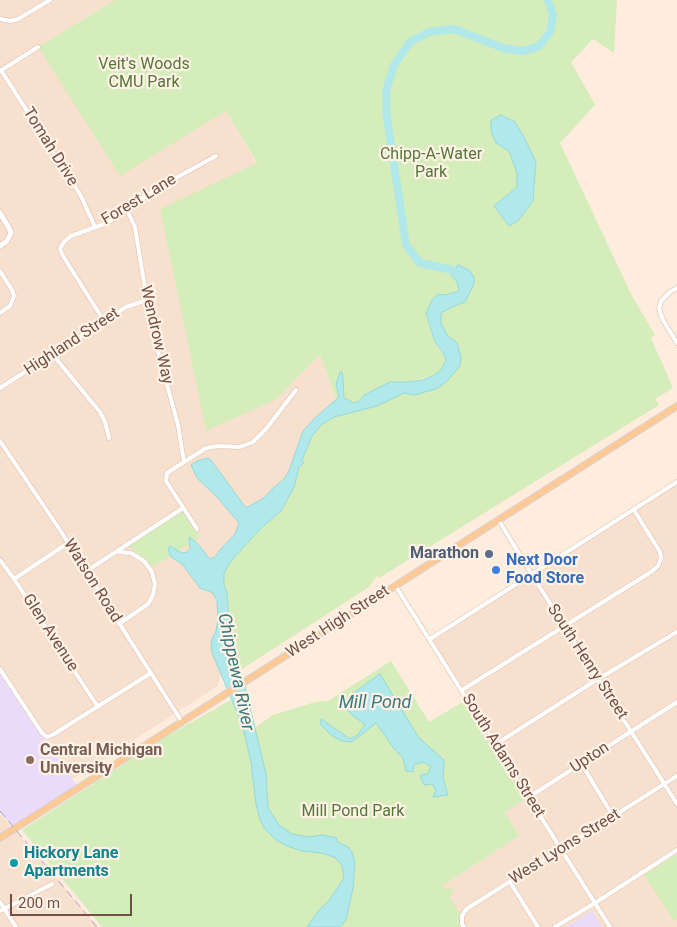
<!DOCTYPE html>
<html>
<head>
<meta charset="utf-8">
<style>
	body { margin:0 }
	#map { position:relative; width:677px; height:927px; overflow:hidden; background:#feeddd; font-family:Roboto,sans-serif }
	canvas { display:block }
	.scale { position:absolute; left:10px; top:894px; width:122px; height:22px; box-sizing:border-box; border:2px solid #754f44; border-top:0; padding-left:6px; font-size:15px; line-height:18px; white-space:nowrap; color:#754f44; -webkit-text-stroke:4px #fff2e6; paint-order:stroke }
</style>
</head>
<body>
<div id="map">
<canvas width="677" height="927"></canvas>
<div class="scale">200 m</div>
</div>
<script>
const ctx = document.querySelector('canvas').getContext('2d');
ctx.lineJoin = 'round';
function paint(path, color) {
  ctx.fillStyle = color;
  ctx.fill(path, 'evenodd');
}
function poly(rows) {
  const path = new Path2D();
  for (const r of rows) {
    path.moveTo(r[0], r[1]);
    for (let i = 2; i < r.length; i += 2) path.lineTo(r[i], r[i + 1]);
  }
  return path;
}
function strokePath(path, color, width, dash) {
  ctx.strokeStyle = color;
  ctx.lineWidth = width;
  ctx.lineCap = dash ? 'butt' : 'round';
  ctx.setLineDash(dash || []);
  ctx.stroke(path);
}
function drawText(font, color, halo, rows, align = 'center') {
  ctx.font = font + ' Roboto,sans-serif';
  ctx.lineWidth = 4.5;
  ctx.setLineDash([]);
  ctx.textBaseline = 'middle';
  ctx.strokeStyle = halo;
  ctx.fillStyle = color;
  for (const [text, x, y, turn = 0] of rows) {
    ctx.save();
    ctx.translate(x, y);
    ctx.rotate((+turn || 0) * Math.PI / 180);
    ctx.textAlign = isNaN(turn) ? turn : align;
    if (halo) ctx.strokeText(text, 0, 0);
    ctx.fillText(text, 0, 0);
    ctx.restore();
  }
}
paint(poly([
	[0,0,115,0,38,47,226,111,257,164,275,400,320,355,336,399,314,421,282,499,228,558,225,643,218,686,73,779,0,669],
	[677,482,677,927,464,927,442,886,519,836,505,812,528,797,430,639],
	[0,814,45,864,97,927,0,927]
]), '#f8e0ce');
paint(poly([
	[0,669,46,741,79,788,15,829,0,812],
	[592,911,602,927,566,927]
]), '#eadbfa');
paint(poly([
	[115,0,617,0,614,53,593,39,571,62,595,105,560,143,632,296,655,335,651,338,673,388,655,399,659,405,379,578,377,576,369,587,239,671,231,647,227,593,224,585,224,573,231,561,260,529,281,511,299,467,302,464,302,460,314,421,440,380,449,358,432,320,465,289,451,275,457,282,459,291,446,295,426,313,435,342,443,352,446,360,441,370,433,376,407,382,390,382,364,395,360,401,354,403,344,398,338,376,336,384,339,396,336,399,320,355,275,400,206,431,160,209,257,163,226,111,120,176,38,47],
	[183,508,197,529,199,538,153,567,128,545],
	[391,661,429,722,468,699,529,797,505,812,519,836,442,886,444,889,454,888,450,898,462,916,464,927,102,927,22,830,165,737,238,696,247,733,273,715,315,702,328,701],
	[677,854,677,919,674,921,644,875]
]), '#d5ecbb');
const water = poly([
	[501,115,515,122,524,137,536,162,533,201,518,221,509,226,494,206,517,187,517,173,509,151,496,143,491,131,491,120,501,115],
	[458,265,469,270,474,277,474,284,465,302,454,306,441,313,441,323,447,335,457,343,461,357,460,366,447,381,438,388,415,395,404,393,377,406,334,417,321,425,312,436,302,460,304,463,299,467,294,487,281,511,260,529,231,561,224,573,224,585,227,593,231,647,244,682,266,774,268,808,279,825,292,834,308,837,322,835,337,838,336,841,348,847,352,852,355,863,353,888,346,920,340,927,307,927,320,909,328,902,344,878,342,866,336,858,322,853,302,851,287,846,276,840,265,829,260,820,256,804,251,762,242,724,212,653,211,641,216,631,218,619,217,601,213,593,200,588,182,564,171,557,168,549,170,546,182,553,187,552,190,549,189,537,197,543,210,559,215,557,220,550,235,534,239,523,217,497,197,478,191,465,197,461,208,458,211,460,246,508,264,498,273,488,283,480,289,471,303,431,316,417,339,397,336,384,340,372,342,372,343,379,344,398,354,403,360,401,364,395,390,382,407,382,422,380,433,376,441,370,446,360,443,352,435,342,426,313,432,300,438,294,446,295,459,291,457,282,451,275,458,265],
	[380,674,419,738,444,760,443,778,448,795,433,797,436,790,432,784,424,785,420,775,428,774,431,766,423,762,414,765,413,772,406,771,403,758,395,750,376,723,352,742,342,741,331,735,320,724,321,719,350,739,358,735,365,724,353,716,343,705,352,694,380,674]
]);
paint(water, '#b1e8e9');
strokePath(water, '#96d9db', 1);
strokePath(poly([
	[459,276,452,270,420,263,406,245,386,111,386,91,394,65,410,42,429,32,454,29,503,48,522,51,538,47,550,32,553,15,548,0]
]), '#b1e8e9', 8);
const street = poly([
	[0,19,10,21,18,19,50,0],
	[1,70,81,196,95,227],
	[0,71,38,47],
	[127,210,135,227,148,307,156,344,178,425,184,462],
	[0,271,12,290,14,296,10,306,0,313],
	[677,288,670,292,661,301,659,309,663,320,677,343],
	[104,321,63,256,60,249,63,243,71,236,107,223,123,213,137,202,161,186,216,156],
	[53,355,100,412,105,422,109,438],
	[0,388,126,307,147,300],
	[0,441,60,530,182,722],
	[498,519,532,575,677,804],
	[197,529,166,481,167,473,206,448,219,446,240,447,253,442,266,429,296,390],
	[0,560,14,579,98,707],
	[85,572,183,508],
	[14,579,68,543],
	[395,585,610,927],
	[119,624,148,604,153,595,155,584,152,572,144,561,131,553,119,552],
	[430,639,677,482],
	[0,669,42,733,47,737,54,734,151,673],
	[462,690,651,572,658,566,661,558,660,552,634,510],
	[496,744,598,679,677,632],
	[581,763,613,816],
	[529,797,677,702],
	[510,882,538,927],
	[0,902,16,927],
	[0,911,52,884],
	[464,927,462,924,462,916,465,911,468,908,677,776],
	[555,927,595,903,677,850]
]);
const secondary = poly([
	[0,213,9,228,11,233,7,241,0,246]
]);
const primary = poly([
	[0,838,677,406]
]);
strokePath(street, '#e4cabc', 5.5);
strokePath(secondary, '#eac9b9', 7);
strokePath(primary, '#dbd1ce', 8);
strokePath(street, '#fff', 4);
strokePath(secondary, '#fff', 5);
strokePath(primary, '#ffc994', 5.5);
strokePath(poly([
	[0,811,97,927]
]), '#ae9dc7', 1, [8, 5]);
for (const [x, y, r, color] of [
	[489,554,5,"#5c6f8a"],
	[496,570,5,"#3f7fe0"],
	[30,760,5,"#8d6e63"],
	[14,863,5,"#0f9aa8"]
]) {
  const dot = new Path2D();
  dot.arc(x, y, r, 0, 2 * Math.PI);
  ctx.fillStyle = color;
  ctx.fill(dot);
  strokePath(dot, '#fff2e6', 2);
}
drawText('16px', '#537739', '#fff2e6', [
	["Veit's Woods",144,65],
	["CMU Park",144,83],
	["Chipp-A-Water",431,155],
	["Park",431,173],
	["Mill Pond Park",353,812]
]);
drawText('16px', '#754f44', '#fff2e6', [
	["Tomah Drive",50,147,58],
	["Forest Lane",139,200,-31],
	["Wendrow Way",156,335,77],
	["Highland Street",72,342,-33],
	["Watson Road",92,581,58],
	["West High Street",338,622,-33],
	["Glen Avenue",50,633,57],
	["South Henry Street",587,662,57],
	["South Adams Street",503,756,58],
	["Upton",590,758,-33],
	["West Lyons Street",565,847,-32]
]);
drawText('bold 16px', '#4e5e75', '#fff2e6', [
	["Marathon",479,554]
], 'right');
drawText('bold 16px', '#366cbe', '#fff2e6', [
	["Next Door",506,561],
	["Food Store",506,579]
], 'left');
drawText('bold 16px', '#785e54', '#fff2e6', [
	["Central Michigan",40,751],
	["University",40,769]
], 'left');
drawText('bold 16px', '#0d838f', '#fff2e6', [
	["Hickory Lane",24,854],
	["Apartments",24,872]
], 'left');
drawText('italic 18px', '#377a7d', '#fff2e6', [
	["Chippewa River",235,672,78],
	["Mill Pond",375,703]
]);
</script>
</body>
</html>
